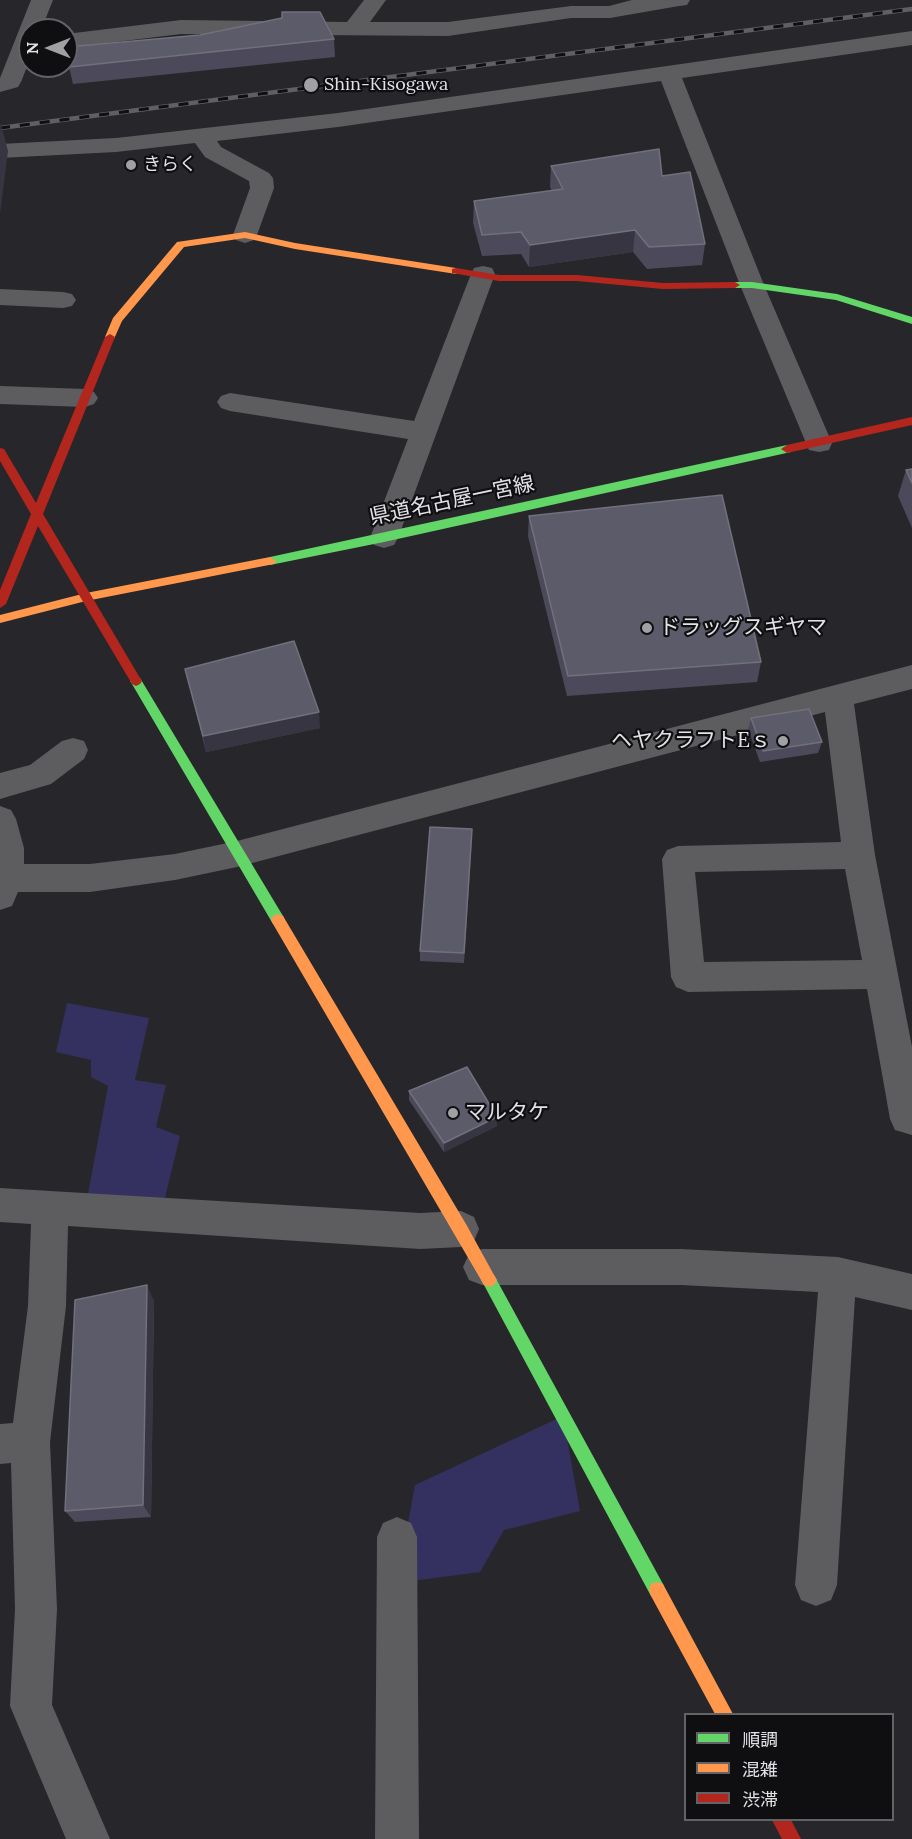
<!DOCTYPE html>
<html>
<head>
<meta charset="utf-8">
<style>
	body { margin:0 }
	#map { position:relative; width:912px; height:1839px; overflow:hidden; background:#27272b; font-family:Lora,"Noto Sans JP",serif }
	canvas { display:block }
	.legend { position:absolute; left:684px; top:1713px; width:210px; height:108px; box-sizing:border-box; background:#0f0f12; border:2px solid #636367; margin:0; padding:8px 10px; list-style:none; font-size:18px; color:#e1e1e6 }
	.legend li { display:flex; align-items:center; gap:12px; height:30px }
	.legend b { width:30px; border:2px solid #636367 }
	.north { position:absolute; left:18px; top:18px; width:60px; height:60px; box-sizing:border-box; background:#0f0f12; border:2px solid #636367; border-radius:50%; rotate:270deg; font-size:16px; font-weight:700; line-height:24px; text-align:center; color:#e1e1e6 }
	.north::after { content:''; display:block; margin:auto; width:21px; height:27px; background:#a0a0a5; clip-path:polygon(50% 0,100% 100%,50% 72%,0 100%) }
</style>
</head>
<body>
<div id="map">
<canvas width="912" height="1839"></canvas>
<ul class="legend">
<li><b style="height:8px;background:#63d668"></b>順調</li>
<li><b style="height:8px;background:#ff974d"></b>混雑</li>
<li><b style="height:8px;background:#b3261e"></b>渋滞</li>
</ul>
<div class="north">N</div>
</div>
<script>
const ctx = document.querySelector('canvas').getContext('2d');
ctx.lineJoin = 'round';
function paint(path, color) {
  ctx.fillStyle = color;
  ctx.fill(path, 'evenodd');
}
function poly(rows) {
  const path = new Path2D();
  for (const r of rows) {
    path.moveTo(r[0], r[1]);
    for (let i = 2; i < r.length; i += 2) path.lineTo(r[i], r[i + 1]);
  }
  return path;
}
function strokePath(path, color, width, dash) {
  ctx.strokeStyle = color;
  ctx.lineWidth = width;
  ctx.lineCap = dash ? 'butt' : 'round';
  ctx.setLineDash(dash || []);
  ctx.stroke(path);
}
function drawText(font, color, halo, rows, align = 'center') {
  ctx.font = font + ' Lora,"Noto Sans JP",serif';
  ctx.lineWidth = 4.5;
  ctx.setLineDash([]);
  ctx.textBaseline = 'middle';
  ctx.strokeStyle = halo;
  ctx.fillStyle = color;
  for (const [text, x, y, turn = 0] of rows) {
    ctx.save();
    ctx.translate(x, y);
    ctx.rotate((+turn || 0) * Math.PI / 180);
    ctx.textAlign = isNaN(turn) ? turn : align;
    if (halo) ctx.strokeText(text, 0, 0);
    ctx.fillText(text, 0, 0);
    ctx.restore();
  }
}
paint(poly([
	[67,1003,149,1018,135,1080,166,1085,156,1127,180,1136,161,1214,85,1210,108,1086,91,1077,91,1060,56,1052],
	[563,1416,580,1511,504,1530,480,1572,397,1583,415,1485]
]), '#34305f');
paint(poly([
	[31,0,53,0,41,30,30,30,30,59,21,82,18,87,0,92,0,78,31,0],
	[364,0,386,0,370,22,448,22,571,6,609,6,632,0,690,0,687,5,679,6,610,18,571,18,448,36,181,34,66,48,66,34,181,20,347,22,364,0],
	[912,31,912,45,682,78,764,285,832,443,829,450,819,452,809,450,806,443,740,285,661,81,338,127,217,141,221,147,269,173,273,178,274,188,257,235,254,240,245,243,236,240,233,235,250,188,249,181,205,157,195,143,116,152,0,158,0,144,116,138,338,113,912,31],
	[483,266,492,268,495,274,398,538,394,545,384,548,374,545,370,538,408,439,230,411,221,408,217,402,221,396,230,393,414,421,471,274,474,268,483,266],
	[0,289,63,292,72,294,76,300,72,306,63,308,0,305,0,289],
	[0,386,85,389,94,392,98,398,94,404,85,407,0,404,0,386],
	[912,665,912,689,854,704,875,855,912,1047,912,1135,895,1130,890,1119,867,989,688,992,676,987,671,977,662,859,667,850,678,846,841,842,825,712,237,867,175,880,90,892,18,892,12,906,0,910,0,806,11,810,16,819,24,848,24,864,90,864,175,854,237,841,912,665],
	[845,869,862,960,704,962,695,872,845,869],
	[73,738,84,741,88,750,84,759,51,784,0,799,0,773,30,765,62,741,73,738],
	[0,1188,420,1213,461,1211,474,1217,479,1229,474,1241,461,1247,420,1249,68,1226,66,1306,50,1442,57,1609,52,1705,110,1839,66,1839,10,1706,15,1609,11,1463,0,1464,0,1424,13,1423,28,1306,31,1224,0,1222,0,1188],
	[482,1249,681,1249,838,1257,912,1274,912,1310,855,1297,837,1585,831,1600,816,1606,801,1600,795,1585,818,1292,681,1285,482,1285,469,1280,463,1267,469,1254,482,1249],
	[397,1517,411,1523,417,1537,419,1839,375,1839,377,1537,383,1523,397,1517]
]), '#5d5d5f');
paint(poly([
	[752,282,837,294,912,317,912,324,836,300,752,288,735,288,730,285,735,282,752,282],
	[787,445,791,446,791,452,384,542,270,565,264,561,270,557,787,445],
	[136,676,140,678,283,916,285,920,283,924,273,924,132,684,130,681,132,678,136,676],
	[489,1273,494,1275,663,1584,665,1590,663,1596,657,1598,651,1596,484,1285,481,1280,484,1275,489,1273]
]), '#63d668');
paint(poly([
	[245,232,295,243,456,268,461,271,456,274,295,249,245,238,184,247,122,321,114,339,106,339,105,337,113,318,177,242,245,232],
	[270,557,276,561,274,564,86,601,0,623,0,615,86,593,270,557],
	[278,914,283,916,466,1224,494,1275,497,1280,494,1285,489,1287,484,1285,273,924,271,920,273,916,278,914],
	[657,1582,663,1584,733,1714,715,1714,651,1596,649,1590,651,1584,657,1582]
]), '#ff974d');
paint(poly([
	[456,268,499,275,577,275,663,283,735,282,740,285,735,288,663,289,577,281,499,281,452,273,452,269,456,268],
	[110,334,115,337,43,514,140,678,142,681,140,684,136,686,132,684,38,526,6,604,0,608,0,590,31,514,0,461,0,448,4,449,36,503,105,337,110,334],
	[912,417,912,425,787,453,781,449,787,445,912,417],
	[772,1820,791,1820,801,1839,782,1839,772,1820]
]), '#b3261e');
const rail = poly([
	[0,128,912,9]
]);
strokePath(rail, '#606062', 4.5);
strokePath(rail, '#0f0f12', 3, [10]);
paint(poly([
	[334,39,335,57,73,84,69,67],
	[551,166,662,176,705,244,702,265,647,269,633,252,529,267,521,254,482,256,473,223,474,201,552,191,550,187],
	[912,469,912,528,898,496,906,470],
	[529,516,761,662,757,682,567,696,528,536],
	[185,669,320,728,206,752],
	[751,718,822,742,818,753,760,762,748,729],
	[472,839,464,963,420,961,420,951],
	[409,1091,497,1117,497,1126,444,1152,409,1100],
	[154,1301,151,1517,75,1522,65,1511]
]), '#4c4a5a');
paint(poly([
	[1,124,8,151,0,214,0,131],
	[635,230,633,252,529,267,530,245],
	[319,712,320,728,206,752,203,736],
	[497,1117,497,1126,444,1152,444,1143],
	[147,1285,154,1301,151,1517,143,1505]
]), '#373541');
const building = poly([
	[282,12,320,12,334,39,69,67,67,47,200,35,282,18,282,12],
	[659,149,662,176,690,172,705,244,649,247,635,230,530,245,521,232,482,235,474,201,563,189,551,166,659,149],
	[912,469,912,483,906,470,912,469],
	[722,495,761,662,568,676,529,516,722,495],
	[294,641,319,712,203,736,185,669,294,641],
	[809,709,822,742,763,751,751,718,809,709],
	[430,827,472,829,464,953,420,951,430,827],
	[467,1067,497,1117,444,1143,409,1091,467,1067],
	[147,1285,143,1505,65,1511,75,1300,147,1285]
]);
paint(building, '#5c5b69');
strokePath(building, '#71707c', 1.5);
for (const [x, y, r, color] of [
	[311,85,8,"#a0a0a5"],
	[131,165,6,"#a0a0a5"],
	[647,628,6,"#a0a0a5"],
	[783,741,6,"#a0a0a5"],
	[453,1113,6,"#a0a0a5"]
]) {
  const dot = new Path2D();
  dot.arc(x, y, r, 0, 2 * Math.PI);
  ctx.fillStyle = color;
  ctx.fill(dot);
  strokePath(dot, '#0f0f12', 2);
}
drawText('18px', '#e1e1e6', '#0f0f12', [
	["Shin-Kisogawa",324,85],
	["きらく",143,165]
], 'left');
drawText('21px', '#e1e1e6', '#0f0f12', [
	["県道名古屋一宮線",452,501,-12]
]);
drawText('21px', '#e1e1e6', '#0f0f12', [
	["ドラッグスギヤマ",659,628],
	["ヘヤクラフトEｓ",771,741,"right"],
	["マルタケ",465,1113]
], 'left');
</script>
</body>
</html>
